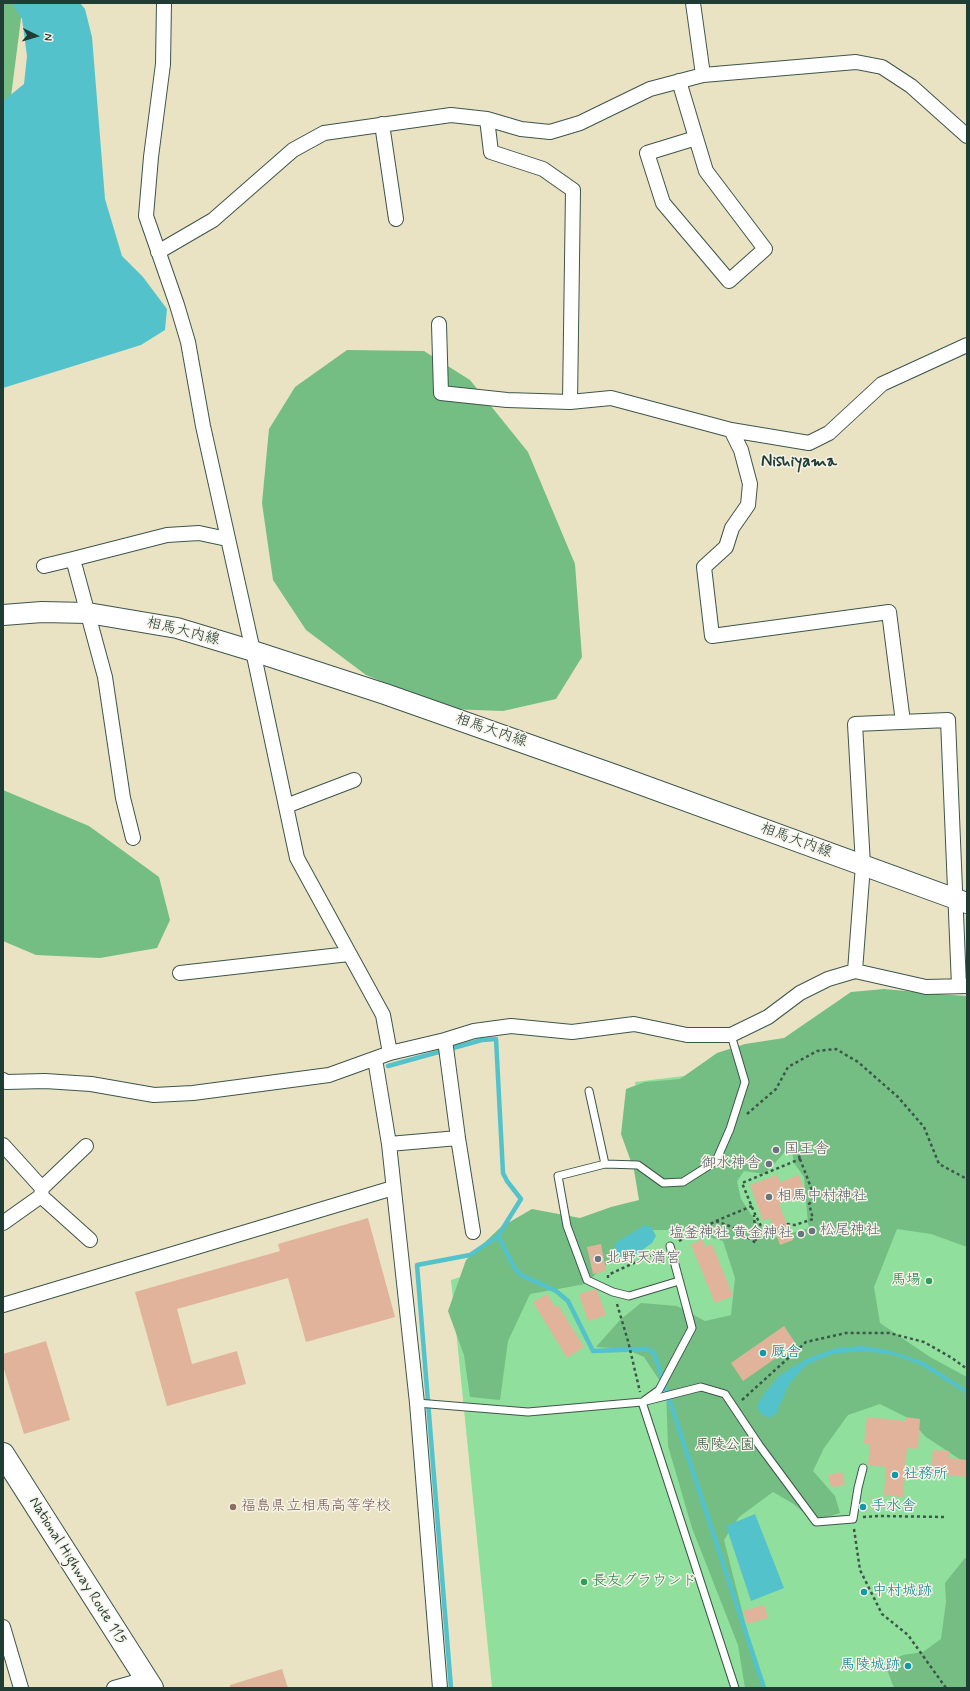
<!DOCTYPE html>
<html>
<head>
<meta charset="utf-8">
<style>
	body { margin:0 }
	#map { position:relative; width:970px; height:1691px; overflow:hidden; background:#e9e3c4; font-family:Mynerve,sans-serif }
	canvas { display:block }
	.frame { position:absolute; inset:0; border:4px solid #1f3d34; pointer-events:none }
	.north { position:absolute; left:16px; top:16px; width:40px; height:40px; -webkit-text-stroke:3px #f7f3e8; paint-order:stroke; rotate:95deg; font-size:11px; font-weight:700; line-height:16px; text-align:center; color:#1f3d34 }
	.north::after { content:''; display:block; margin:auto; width:14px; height:18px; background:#1f3d34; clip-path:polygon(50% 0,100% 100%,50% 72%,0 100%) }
</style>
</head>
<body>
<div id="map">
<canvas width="970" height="1691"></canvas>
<div class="frame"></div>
<div class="north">N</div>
</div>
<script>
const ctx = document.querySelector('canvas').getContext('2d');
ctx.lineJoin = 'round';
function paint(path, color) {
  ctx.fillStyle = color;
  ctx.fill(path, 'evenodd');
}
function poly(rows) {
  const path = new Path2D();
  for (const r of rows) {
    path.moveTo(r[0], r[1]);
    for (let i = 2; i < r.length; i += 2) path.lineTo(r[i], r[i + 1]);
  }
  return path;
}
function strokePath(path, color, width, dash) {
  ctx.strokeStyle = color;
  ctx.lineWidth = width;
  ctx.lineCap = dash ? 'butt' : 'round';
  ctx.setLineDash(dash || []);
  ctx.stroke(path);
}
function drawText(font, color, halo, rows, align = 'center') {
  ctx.font = font + ' Mynerve,"Klee One",sans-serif';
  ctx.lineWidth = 3;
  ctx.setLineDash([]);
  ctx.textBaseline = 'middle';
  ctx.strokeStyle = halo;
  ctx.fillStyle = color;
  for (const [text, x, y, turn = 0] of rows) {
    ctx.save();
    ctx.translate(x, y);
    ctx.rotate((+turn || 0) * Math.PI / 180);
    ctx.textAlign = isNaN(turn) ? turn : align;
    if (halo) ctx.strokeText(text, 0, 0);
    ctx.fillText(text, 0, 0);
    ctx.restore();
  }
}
paint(poly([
	[967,1041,967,1688,492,1688,451,1280,656,1214,635,1082]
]), '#90df9d');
paint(poly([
	[3,3,23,3,3,159],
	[347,350,424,351,470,380,528,452,575,564,582,657,556,699,503,711,447,709,366,675,306,630,273,580,262,503,269,429,295,387],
	[3,790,89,826,159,877,170,920,157,948,100,958,36,955,3,941],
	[884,989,938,994,967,996,967,1247,931,1234,897,1229,874,1287,880,1323,930,1357,967,1377,967,1464,926,1437,908,1418,880,1404,848,1415,824,1448,813,1471,835,1496,840,1513,815,1521,792,1503,773,1492,739,1517,724,1540,750,1642,766,1688,745,1688,738,1645,692,1528,668,1446,666,1390,644,1357,626,1349,596,1347,620,1320,641,1303,677,1306,705,1321,731,1315,735,1278,723,1241,702,1235,667,1230,643,1230,585,1284,530,1294,508,1341,500,1400,470,1397,464,1355,448,1311,466,1260,501,1227,532,1209,580,1218,611,1207,639,1200,634,1170,621,1134,626,1089,645,1082,680,1079,717,1053,745,1044,784,1038,851,992],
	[791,1145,794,1163,804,1177,808,1224,810,1228,773,1238,754,1219,741,1199,737,1181,744,1171,765,1174],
	[965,1558,967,1559,967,1688,894,1688,885,1664,903,1655,923,1652,941,1639,946,1602,945,1583]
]), '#74be84');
paint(poly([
	[12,3,80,3,85,9,92,37,105,199,122,256,143,277,167,309,165,330,141,345,3,388,3,101,24,84,27,56,22,19],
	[645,1225,652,1228,656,1236,652,1243,631,1258,619,1257,614,1252,615,1243],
	[862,1346,888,1350,924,1362,967,1390,967,1394,920,1365,894,1355,862,1351,832,1354,806,1365,789,1384,776,1414,769,1418,760,1413,757,1405,764,1394,780,1375,808,1358,836,1348],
	[755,1514,784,1588,751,1601,726,1526]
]), '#54c2cb');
strokePath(poly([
	[388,1066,482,1040,496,1039,503,1173,507,1181,521,1199,498,1236,470,1255,417,1265,451,1688],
	[498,1236,515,1269,521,1275,556,1291,568,1301,593,1351,647,1349,654,1353,764,1688]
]), '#54c2cb', 4.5);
paint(poly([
	[777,1175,780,1182,799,1175,806,1193,779,1204,793,1240,780,1245,770,1218,763,1221,750,1185],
	[368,1218,395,1317,306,1342,288,1278,177,1309,192,1364,237,1351,246,1384,167,1406,135,1292,280,1251,278,1244],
	[702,1239,706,1247,712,1244,733,1296,715,1303,691,1245],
	[601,1244,606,1271,593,1274,587,1247],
	[595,1289,597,1290,606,1315,588,1321,579,1294],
	[547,1294,555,1307,558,1305,584,1347,567,1358,533,1302],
	[784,1326,796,1344,743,1381,731,1363],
	[46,1341,70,1420,24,1434,3,1366,3,1354],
	[867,1417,905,1421,905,1417,920,1419,918,1449,907,1448,903,1497,884,1495,886,1467,868,1465,870,1444,864,1444],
	[933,1450,949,1451,949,1458,967,1460,967,1477,931,1474],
	[842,1472,845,1485,831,1487,828,1475],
	[764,1605,768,1618,747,1624,743,1611],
	[282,1669,288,1688,230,1688,230,1685]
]), '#e1b39b');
const lane = poly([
	[589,1091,605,1164],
	[679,1281,629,1296,613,1292,587,1280,567,1226,558,1176,605,1164,638,1165,663,1183,683,1182,716,1161,730,1129,745,1082,731,1035],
	[645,1400,659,1390,692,1328,670,1246],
	[642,1402,735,1688],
	[417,1403,528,1412,642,1402,701,1387,725,1394,759,1445,816,1522,853,1519,858,1488,863,1468]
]);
const street = poly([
	[164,3,163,64,151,157,146,216,177,305,188,342,203,426,253,651,297,858,383,1015,390,1053],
	[693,3,703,75],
	[679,81,696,138,706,171,765,249,729,281,663,203,647,153,696,138],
	[487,119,491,152,543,169,573,190,570,402],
	[382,124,396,219],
	[158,252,213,220,293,150,324,133,451,115,487,119,521,129,550,132,580,123,650,89,703,75,856,62,882,67,911,86,967,136],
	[439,324,441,393,507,400,570,402,611,398,731,430,741,450,750,484,748,505,732,528,726,547,704,567,712,636,889,612,903,722],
	[731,430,809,443,829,433,882,384,967,345],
	[44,566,73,559],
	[286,806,354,780],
	[133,838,123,798,105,677,73,559,167,535,199,533,227,539],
	[855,971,926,987,967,986],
	[180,973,349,954],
	[445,1040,458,1138,473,1232],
	[375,1059,389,1144,417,1403,440,1688],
	[3,1080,6,1082,45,1081,91,1084,154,1095,193,1093,329,1075,390,1053,445,1040,474,1031,511,1026,572,1032,634,1024,687,1035,731,1035,768,1017,800,993,828,979,855,971,863,865,855,724,948,720,959,986],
	[389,1144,458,1138],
	[3,1145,42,1188,41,1196,90,1240],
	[42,1188,86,1146],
	[3,1223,41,1196],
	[3,1305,393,1188],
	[3,1627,21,1688],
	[114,1688,146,1679]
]);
const secondary = poly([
	[3,615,42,612,88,613,177,628,253,651,385,694,615,775,967,903]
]);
const highway = poly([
	[3,1454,152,1688]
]);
strokePath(lane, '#3d564a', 9);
strokePath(street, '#3d564a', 16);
strokePath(secondary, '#3d564a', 22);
strokePath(highway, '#3d564a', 24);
strokePath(poly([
	[747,1114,776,1089,788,1067,817,1051,836,1049,858,1062,898,1097,924,1127,939,1164,967,1179],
	[797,1150,800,1159],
	[800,1159,815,1198,809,1204,813,1219,795,1225,788,1224,765,1234,754,1212,742,1183,800,1159],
	[716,1221,732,1227,756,1243,754,1215],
	[679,1241,716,1221,752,1206],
	[608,1278,608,1275,660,1251],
	[617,1304,628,1341,640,1392],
	[742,1400,806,1342,846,1333,889,1333,924,1342,952,1358,967,1369],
	[863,1517,879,1516,945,1517],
	[854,1529,860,1570,882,1614,908,1635,946,1688]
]), '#3d564a', 2.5, [3, 3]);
strokePath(lane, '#fff', 7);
strokePath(street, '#fff', 14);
strokePath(secondary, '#fff', 20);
strokePath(highway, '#fff', 22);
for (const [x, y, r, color] of [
	[776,1150,4,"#6b7280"],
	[769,1164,4,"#6b7280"],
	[769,1197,4,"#6b7280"],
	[812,1231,4,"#6b7280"],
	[801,1234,4,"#6b7280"],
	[598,1259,4,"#6b7280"],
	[929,1281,4,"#2e9e5b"],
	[763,1353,4,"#0f9aa8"],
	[895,1475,4,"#0f9aa8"],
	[233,1507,4,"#8d6e63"],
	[863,1507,4,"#0f9aa8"],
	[584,1582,4,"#2e9e5b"],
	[864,1592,4,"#0f9aa8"],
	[908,1666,4,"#0f9aa8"]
]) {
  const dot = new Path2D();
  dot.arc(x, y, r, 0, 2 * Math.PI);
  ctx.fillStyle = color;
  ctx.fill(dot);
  strokePath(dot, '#f7f3e8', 1.5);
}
drawText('15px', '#1f3d34', '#f7f3e8', [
	["相馬大内線",183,632,14],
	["相馬大内線",491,731,19],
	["相馬大内線",796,841,20],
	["National Highway Route 115",77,1571,58]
]);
drawText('15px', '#5b616d', '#f7f3e8', [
	["国王舎",784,1150],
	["御水神舎",761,1164,"right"],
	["相馬中村神社",777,1197],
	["松尾神社",820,1231],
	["塩釜神社 黄金神社",793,1234,"right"],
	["北野天満宮",606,1259]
], 'left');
drawText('15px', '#27864d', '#f7f3e8', [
	["馬場",921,1281],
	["長友グラウンド",592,1582,"left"]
], 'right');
drawText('15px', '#0d838f', '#f7f3e8', [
	["厩舎",771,1353],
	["社務所",903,1475],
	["手水舎",871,1507],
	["中村城跡",872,1592],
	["馬陵城跡",900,1666,"right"]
], 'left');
drawText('15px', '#365d49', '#f7f3e8', [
	["馬陵公園",725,1446]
]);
drawText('15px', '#785e54', '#f7f3e8', [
	["福島県立相馬高等学校",241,1507]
], 'left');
drawText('bold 17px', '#1f3d34', '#f7f3e8', [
	["Nishiyama",799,462]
]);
</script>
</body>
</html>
